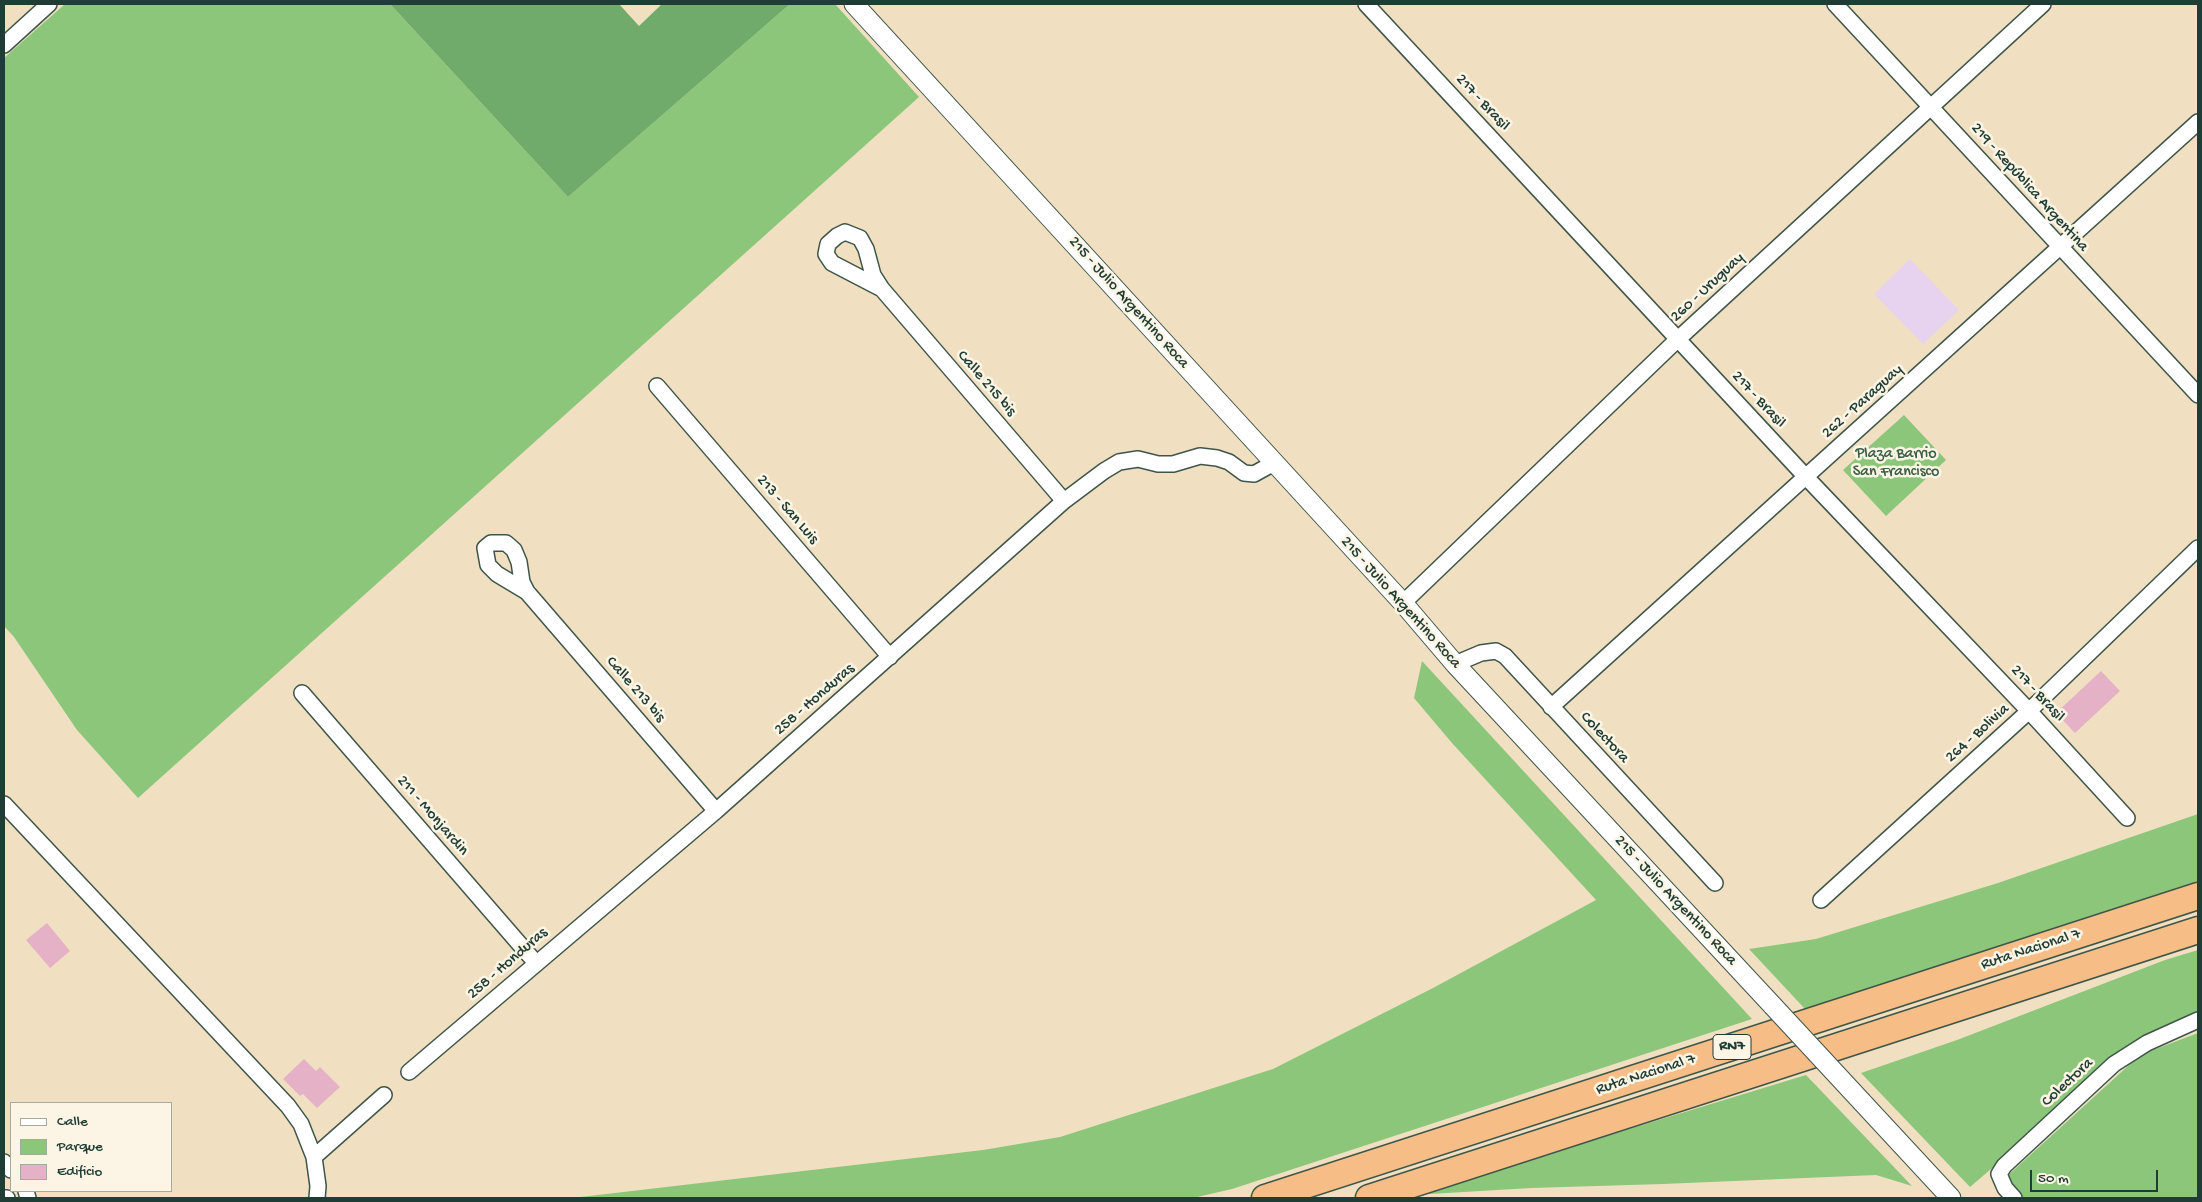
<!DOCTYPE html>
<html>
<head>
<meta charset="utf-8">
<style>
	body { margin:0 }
	#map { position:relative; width:2202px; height:1202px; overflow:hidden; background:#f0e0c1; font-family:"Gochi Hand",sans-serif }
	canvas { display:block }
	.frame { position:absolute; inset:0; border:5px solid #1f3d34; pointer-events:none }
	.legend { position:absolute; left:10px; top:1102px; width:162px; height:90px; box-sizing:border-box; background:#fcf5e5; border:1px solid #a4ab9e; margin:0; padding:6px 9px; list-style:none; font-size:15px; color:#1f3d34 }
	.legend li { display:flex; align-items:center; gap:10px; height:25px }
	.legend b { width:25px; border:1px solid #a4ab9e }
	.scale { position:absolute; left:2030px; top:1170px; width:128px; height:22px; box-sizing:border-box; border:2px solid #1f3d34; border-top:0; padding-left:6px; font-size:15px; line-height:18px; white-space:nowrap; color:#1f3d34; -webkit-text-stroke:4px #fcf5e5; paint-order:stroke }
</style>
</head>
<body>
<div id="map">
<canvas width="2202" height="1202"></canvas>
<div class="frame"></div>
<ul class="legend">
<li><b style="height:6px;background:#fff"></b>Calle</li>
<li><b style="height:14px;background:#8bc67b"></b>Parque</li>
<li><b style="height:14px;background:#e5b1c7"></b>Edificio</li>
</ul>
<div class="scale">50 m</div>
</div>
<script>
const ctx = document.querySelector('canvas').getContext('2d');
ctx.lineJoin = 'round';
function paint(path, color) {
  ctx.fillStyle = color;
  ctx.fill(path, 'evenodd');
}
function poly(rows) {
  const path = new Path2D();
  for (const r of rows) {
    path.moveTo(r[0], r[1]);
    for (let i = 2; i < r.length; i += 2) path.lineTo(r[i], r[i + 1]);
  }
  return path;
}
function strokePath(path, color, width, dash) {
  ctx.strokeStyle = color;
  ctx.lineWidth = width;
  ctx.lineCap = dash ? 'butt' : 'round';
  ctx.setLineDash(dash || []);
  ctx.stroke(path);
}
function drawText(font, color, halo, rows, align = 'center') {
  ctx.font = font + ' "Gochi Hand",sans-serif';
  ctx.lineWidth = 5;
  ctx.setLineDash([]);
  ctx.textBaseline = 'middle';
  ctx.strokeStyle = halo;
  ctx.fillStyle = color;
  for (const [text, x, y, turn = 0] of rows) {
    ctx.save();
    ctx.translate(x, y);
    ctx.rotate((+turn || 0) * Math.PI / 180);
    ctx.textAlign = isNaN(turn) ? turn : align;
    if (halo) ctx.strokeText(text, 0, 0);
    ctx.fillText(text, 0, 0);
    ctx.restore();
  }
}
paint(poly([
	[1910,259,1959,310,1923,344,1874,294]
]), '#e7d2ef');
paint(poly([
	[65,4,390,4,568,197,790,4,835,4,919,97,138,798,77,730,14,637,4,626,4,58],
	[1904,415,1946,460,1886,516,1843,470],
	[1422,661,1752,1019,1232,1189,1193,1198,572,1198,983,1150,1060,1137,1273,1069,1433,988,1596,900,1452,743,1414,698],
	[2198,814,2198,883,1806,1010,1749,949,1816,939,1998,883],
	[2198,950,2198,1014,2142,1036,2112,1059,2011,1152,1970,1187,1861,1073,1957,1040,2165,960],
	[2198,1033,2198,1198,2024,1198,2005,1178,2140,1055],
	[1806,1075,1912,1186,1876,1175,1663,1184,1531,1188,1413,1195]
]), '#8bc67b');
paint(poly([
	[390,4,619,4,639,26,662,4,790,4,568,197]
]), '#70ab6b');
paint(poly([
	[2101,671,2120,691,2075,733,2056,713],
	[47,923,70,951,50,968,26,940],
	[304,1059,316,1071,320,1067,340,1087,317,1108,303,1094,300,1096,283,1079]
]), '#e5b1c7');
const minor = poly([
	[1366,4,1806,477,2029,711,2127,818],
	[1835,4,2198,395],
	[4,45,49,4],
	[882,289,832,263,826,254,828,244,837,236,845,232,860,238,866,249,873,275,882,289,1064,501],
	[657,386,890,657],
	[527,592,497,574,488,565,485,548,491,543,506,543,514,550,519,562,522,582,527,592,716,811],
	[1403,603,1678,339,2043,4],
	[1455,664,1481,653,1496,651,1505,656,1715,883],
	[302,693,536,963],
	[1551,707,2198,122],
	[4,804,288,1106,301,1124,314,1157,318,1186,317,1198],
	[1821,900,2029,711,2198,548],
	[409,1072,716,811,1064,501,1104,471,1119,462,1138,459,1158,464,1173,464,1200,456,1217,458,1229,462,1244,473,1254,474,1274,463],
	[314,1157,384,1095],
	[4,1162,11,1170],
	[26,1191,28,1198],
	[4,1198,7,1198],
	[2014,1198,2005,1188,1999,1174,2004,1166,2114,1064,2147,1043,2198,1020]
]);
const tertiary = poly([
	[854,4,1403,603,1455,664,1773,1006],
	[1862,1102,1951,1198]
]);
const motorway = poly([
	[1265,1198,2198,896],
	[1369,1198,2198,930]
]);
strokePath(minor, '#3e5549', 18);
strokePath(tertiary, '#3e5549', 21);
strokePath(motorway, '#3e5549', 29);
strokePath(minor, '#fff', 15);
strokePath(tertiary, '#fff', 19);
strokePath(motorway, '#f6be86', 26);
const tertiaryBridge = poly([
	[1773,1006,1862,1102]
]);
strokePath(tertiaryBridge, '#3e5549', 21, []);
strokePath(tertiaryBridge, '#fff', 19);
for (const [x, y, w] of [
	[1732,1047,38]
]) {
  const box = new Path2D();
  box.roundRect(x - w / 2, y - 12.5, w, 25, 4);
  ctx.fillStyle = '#fcf5e5';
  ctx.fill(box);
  strokePath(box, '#1f3d34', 1);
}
drawText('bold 15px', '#1f3d34', null, [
	["RN7",1732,1047]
]);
drawText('16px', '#1f3d34', '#fcf5e5', [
	["217 - Brasil",1482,103,47],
	["219 - República Argentina",2029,188,48],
	["260 - Uruguay",1708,288,-43],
	["215 - Julio Argentino Roca",1128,303,48],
	["Calle 215 bis",986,384,49],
	["217 - Brasil",1758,400,47],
	["262 - Paraguay",1863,402,-42],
	["213 - San Luis",787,510,49],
	["215 - Julio Argentino Roca",1400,603,48],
	["Calle 213 bis",635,690,49],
	["217 - Brasil",2037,694,47],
	["258 - Honduras",815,700,-41],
	["264 - Bolivia",1978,734,-42],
	["Colectora",1604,738,47],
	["211 - Monjardin",432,816,49],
	["215 - Julio Argentino Roca",1675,901,47],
	["Ruta Nacional 7",2031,950,-18],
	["258 - Honduras",508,964,-41],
	["Ruta Nacional 7",1646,1075,-18],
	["Colectora",2068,1083,-43]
]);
drawText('16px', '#3a5f46', '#fcf5e5', [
	["Plaza Barrio",1896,455],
	["San Francisco",1896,473]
]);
</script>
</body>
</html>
